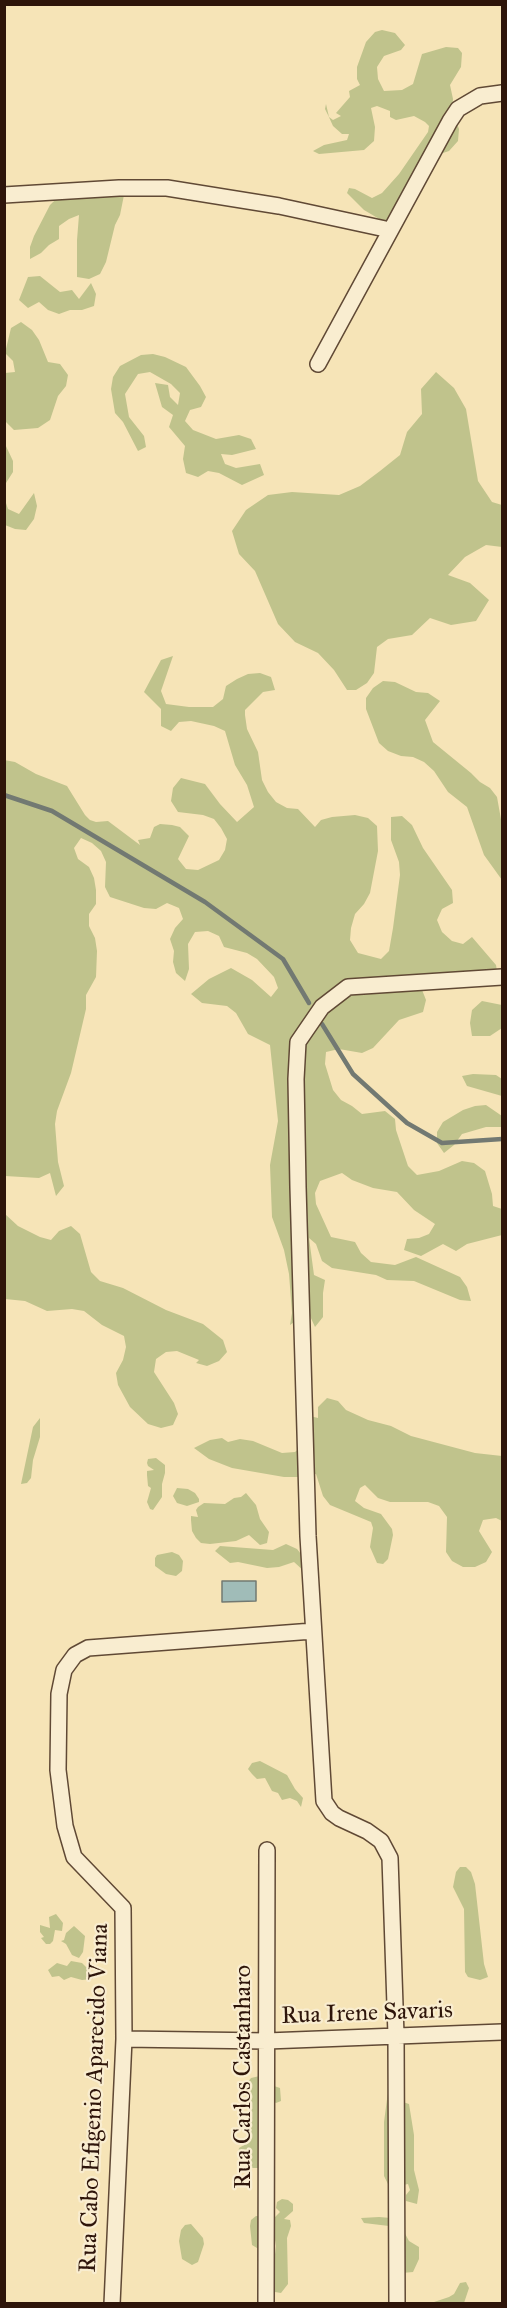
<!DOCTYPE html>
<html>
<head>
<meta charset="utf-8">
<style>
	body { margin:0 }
	#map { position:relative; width:507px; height:2308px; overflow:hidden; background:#f6e4b7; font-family:"IM FELL Great Primer",serif }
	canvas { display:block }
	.frame { position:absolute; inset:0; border:6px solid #2e150a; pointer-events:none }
</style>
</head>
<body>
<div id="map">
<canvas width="507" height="2308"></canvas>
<div class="frame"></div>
</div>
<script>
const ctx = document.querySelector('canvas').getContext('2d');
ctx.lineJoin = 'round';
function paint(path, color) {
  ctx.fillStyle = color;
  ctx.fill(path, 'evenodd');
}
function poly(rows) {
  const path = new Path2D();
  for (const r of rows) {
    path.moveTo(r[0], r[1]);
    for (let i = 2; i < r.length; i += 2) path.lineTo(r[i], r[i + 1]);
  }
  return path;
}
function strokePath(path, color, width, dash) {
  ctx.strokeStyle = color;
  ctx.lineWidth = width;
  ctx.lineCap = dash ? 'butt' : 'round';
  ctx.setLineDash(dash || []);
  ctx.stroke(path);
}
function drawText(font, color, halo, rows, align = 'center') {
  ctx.font = font + ' "IM FELL Great Primer",serif';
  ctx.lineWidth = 4.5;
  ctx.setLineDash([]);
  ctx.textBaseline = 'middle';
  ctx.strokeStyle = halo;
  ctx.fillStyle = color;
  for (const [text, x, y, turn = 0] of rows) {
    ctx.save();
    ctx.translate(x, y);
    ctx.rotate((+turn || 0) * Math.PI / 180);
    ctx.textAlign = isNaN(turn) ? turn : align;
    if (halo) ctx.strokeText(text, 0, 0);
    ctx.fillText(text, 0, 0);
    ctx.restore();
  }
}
paint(poly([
	[382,30,395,33,405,45,401,50,384,56,377,67,378,79,384,91,402,90,413,84,422,54,446,47,458,48,462,53,461,67,450,85,453,99,452,111,459,129,458,141,449,151,443,153,438,150,423,157,387,221,381,220,364,210,347,193,349,188,355,189,372,198,382,193,399,174,428,132,429,126,425,122,414,116,396,120,390,117,390,111,377,106,371,108,375,127,374,141,364,150,319,154,313,151,324,145,347,140,349,134,342,134,333,126,328,115,325,109,326,104,329,117,333,120,341,116,336,113,350,97,349,91,360,85,357,79,357,67,366,42,375,32],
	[124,195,120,215,115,225,106,262,100,274,89,279,77,277,77,240,79,215,69,219,59,226,59,239,49,245,41,253,30,259,30,247,34,236,50,205,59,196],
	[40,276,60,292,72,290,79,299,91,283,96,294,94,306,82,310,70,310,59,314,48,310,39,302,28,308,19,300,28,277],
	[21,322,32,330,39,340,48,362,60,364,68,375,66,386,58,396,50,420,38,428,14,430,5,421,5,373,15,372,13,361,5,353,11,328],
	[153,354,165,357,186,367,200,386,206,397,201,407,190,410,185,421,193,430,216,439,239,435,251,439,256,449,232,455,221,454,225,464,236,468,260,464,264,475,242,485,219,473,208,471,198,477,186,473,183,459,185,446,169,427,173,415,162,407,155,383,168,385,170,397,178,405,180,393,171,384,150,372,138,374,125,394,129,417,144,436,146,447,138,451,123,422,115,413,111,389,113,377,120,366,141,355],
	[436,372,454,388,466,409,478,481,492,502,502,505,502,547,486,545,465,557,448,575,470,583,489,600,476,621,451,625,430,618,412,635,388,639,377,647,374,673,367,683,356,690,347,690,334,670,318,653,295,642,278,624,255,571,239,554,232,531,246,510,268,495,292,492,339,495,360,486,380,471,400,455,407,432,422,414,421,389],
	[5,444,13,461,13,472,6,483,5,489],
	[34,493,37,506,34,519,26,530,15,529,5,525,5,500,8,509,19,514],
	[173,656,161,691,166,704,189,707,213,707,223,699,226,686,237,679,248,674,260,673,271,677,275,690,263,692,245,710,245,715,247,729,258,752,262,780,268,792,276,802,287,808,298,809,315,827,321,820,332,817,355,815,368,818,377,826,378,851,370,893,364,904,355,914,351,928,350,940,358,953,381,959,389,951,393,928,400,875,399,862,391,840,391,817,402,816,412,825,423,848,452,890,453,903,442,909,437,920,442,932,452,941,463,944,472,937,496,965,498,977,428,973,417,977,426,1000,423,1012,399,1020,373,1048,362,1053,339,1049,326,1052,325,1064,333,1090,341,1100,352,1106,362,1114,385,1111,395,1119,396,1130,408,1166,417,1175,439,1171,462,1161,474,1163,485,1171,492,1194,493,1206,502,1209,502,1235,467,1244,456,1251,443,1244,421,1256,404,1250,407,1239,419,1238,429,1234,435,1224,414,1210,397,1192,373,1188,352,1180,342,1173,320,1181,315,1193,316,1204,331,1237,355,1242,361,1253,371,1262,395,1265,416,1257,460,1277,467,1287,471,1301,460,1300,414,1281,387,1280,376,1275,332,1268,322,1261,316,1244,309,1238,314,1275,325,1280,323,1293,323,1317,315,1327,310,1316,302,1307,300,1318,290,1325,292,1313,289,1274,284,1250,272,1217,270,1165,278,1121,270,1045,248,1034,236,1013,227,1006,202,1003,191,994,209,979,231,968,252,980,271,997,278,988,274,977,257,959,247,953,224,947,219,936,208,931,195,932,188,944,189,969,185,981,176,973,173,962,174,951,170,939,175,928,183,919,179,908,167,903,156,909,144,908,110,897,105,887,106,862,101,851,92,843,81,838,74,848,78,859,89,867,94,878,96,890,96,904,89,914,89,926,95,938,97,951,96,977,86,995,86,1009,71,1073,57,1111,55,1124,58,1162,64,1186,56,1196,50,1173,39,1178,5,1176,4,760,15,762,36,774,67,786,85,815,90,820,96,822,108,821,140,845,138,840,150,838,154,827,160,824,172,825,180,827,189,836,178,859,186,869,198,870,219,860,225,850,227,839,221,828,214,819,203,815,178,812,171,801,173,788,181,778,205,784,220,804,237,822,254,807,247,785,235,765,225,731,214,726,191,721,179,722,171,731,161,726,161,709,144,692,161,660],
	[383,681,395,682,416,692,428,693,440,701,425,720,433,742,471,773,480,782,490,788,497,797,502,825,502,880,484,855,467,807,448,792,434,771,424,762,413,757,401,756,388,751,379,743,366,709,366,698,373,688],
	[482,1001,502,1005,502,1028,490,1036,472,1036,470,1023,472,1010],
	[473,1074,496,1075,502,1079,502,1096,467,1086,462,1076],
	[486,1105,502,1116,502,1127,486,1127,462,1134,454,1145,444,1153,437,1143,437,1132,443,1122,463,1110,475,1106],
	[5,1214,18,1226,40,1237,51,1240,59,1231,71,1226,80,1234,91,1272,100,1281,123,1288,166,1310,203,1324,223,1340,227,1352,219,1361,207,1366,196,1363,199,1360,177,1351,166,1352,156,1359,154,1372,174,1403,178,1414,173,1425,161,1428,148,1424,130,1407,118,1385,116,1373,123,1360,126,1347,124,1336,102,1325,84,1311,72,1309,47,1311,25,1301,5,1299],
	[327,1398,338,1401,346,1410,368,1420,391,1426,411,1436,475,1453,502,1456,502,1521,496,1518,483,1520,479,1531,492,1552,486,1562,475,1567,463,1567,452,1561,446,1552,447,1517,439,1506,428,1502,390,1502,378,1498,365,1485,360,1488,355,1501,364,1508,381,1514,392,1529,393,1535,388,1559,383,1564,377,1563,370,1547,373,1528,371,1522,330,1505,323,1496,316,1474,303,1477,284,1477,232,1468,209,1459,194,1448,210,1440,222,1438,228,1442,240,1439,253,1441,282,1453,295,1452,304,1444,296,1421,306,1415,318,1418,318,1407],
	[40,1418,40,1437,33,1460,31,1478,27,1483,21,1484,33,1427],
	[156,1458,165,1465,165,1473,162,1484,162,1497,153,1510,150,1509,147,1502,151,1488,148,1486,147,1475,147,1471,154,1470,148,1466,147,1463,148,1459],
	[177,1488,188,1489,195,1493,199,1499,199,1502,187,1506,177,1503,173,1496],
	[246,1493,256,1505,260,1519,269,1532,267,1543,260,1545,249,1535,236,1541,210,1544,201,1543,196,1538,192,1531,191,1520,191,1516,198,1517,196,1510,198,1507,204,1503,225,1504,234,1498,241,1497],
	[308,1536,311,1599,311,1603,307,1604,303,1590,305,1572,294,1562,279,1567,267,1568,238,1562,230,1563,215,1551,220,1546,273,1550,286,1544,297,1549,301,1554,301,1537],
	[172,1552,179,1555,183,1561,182,1571,176,1576,166,1574,155,1566,155,1558,157,1555],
	[260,1761,287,1775,295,1789,303,1798,301,1807,297,1801,290,1798,282,1800,278,1793,272,1791,265,1778,257,1779,252,1774,248,1769,252,1763],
	[460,1867,466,1867,471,1872,475,1884,484,1964,488,1977,480,1980,468,1977,465,1972,464,1909,453,1887,456,1872],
	[56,1914,63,1923,62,1931,55,1930,53,1941,50,1944,46,1944,41,1938,44,1937,40,1932,40,1925,50,1928,49,1917],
	[74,1926,85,1936,83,1952,79,1958,72,1955,66,1944,61,1941,64,1940,66,1933],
	[71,1961,82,1963,90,1971,93,1979,82,1980,71,1977,64,1980,59,1976,52,1977,48,1970,57,1963,67,1966],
	[264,2075,274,2086,280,2088,281,2101,276,2103,271,2100,262,2164,258,2168,251,2168,246,2167,238,2155,239,2148,244,2145,250,2132,250,2101,247,2083,251,2078],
	[389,2084,402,2155,404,2150,403,2102,409,2104,414,2135,414,2170,419,2190,417,2204,406,2201,406,2195,410,2190,408,2184,390,2188,384,2176,384,2122],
	[282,2199,288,2200,293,2204,293,2211,284,2219,290,2220,291,2226,287,2238,288,2284,281,2293,275,2292,271,2287,276,2246,275,2240,272,2235,262,2249,257,2248,252,2245,250,2226,251,2220,256,2216,275,2217,280,2212,276,2208,277,2202],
	[379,2217,391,2218,403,2230,409,2241,419,2247,419,2259,413,2272,391,2274,389,2268,392,2231,389,2226,364,2223,361,2218],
	[191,2224,203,2238,204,2244,198,2262,192,2265,182,2259,179,2241,181,2230,185,2225],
	[466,2282,469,2288,464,2303,431,2303,449,2297,454,2294,460,2283]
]), '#c0c38c');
const water = poly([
	[222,1581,256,1581,256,1601,222,1602,222,1581]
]);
paint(water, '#a0bcb8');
strokePath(water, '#727972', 1.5);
strokePath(poly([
	[4,795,52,811,205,902,283,959,309,1003],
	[322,1024,353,1074,407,1123,442,1143,502,1139]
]), '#727972', 4.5);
const street = poly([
	[4,195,119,188,167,188,279,206,390,230],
	[318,364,450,121,458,109,480,96,502,93],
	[124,2039,267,2041,502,2032],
	[112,2304,124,2039,123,1908,74,1857,65,1826,58,1770,59,1694,64,1670,75,1655,88,1648,313,1631],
	[266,2304,267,1850],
	[397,2304,396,2035,390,1858,381,1841,367,1831,339,1818,332,1813,324,1801,308,1536,298,1187,296,1079,298,1042,322,1007,348,987,502,977]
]);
strokePath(street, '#604935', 18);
strokePath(street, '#f9edd0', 15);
drawText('24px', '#2e150a', '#f9edd0', [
	["Rua Irene Savaris",367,2014,-2],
	["Rua Carlos Castanharo",244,2077,-90],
	["Rua Cabo Efigenio Aparecido Viana",95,2098,-88]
]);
</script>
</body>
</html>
